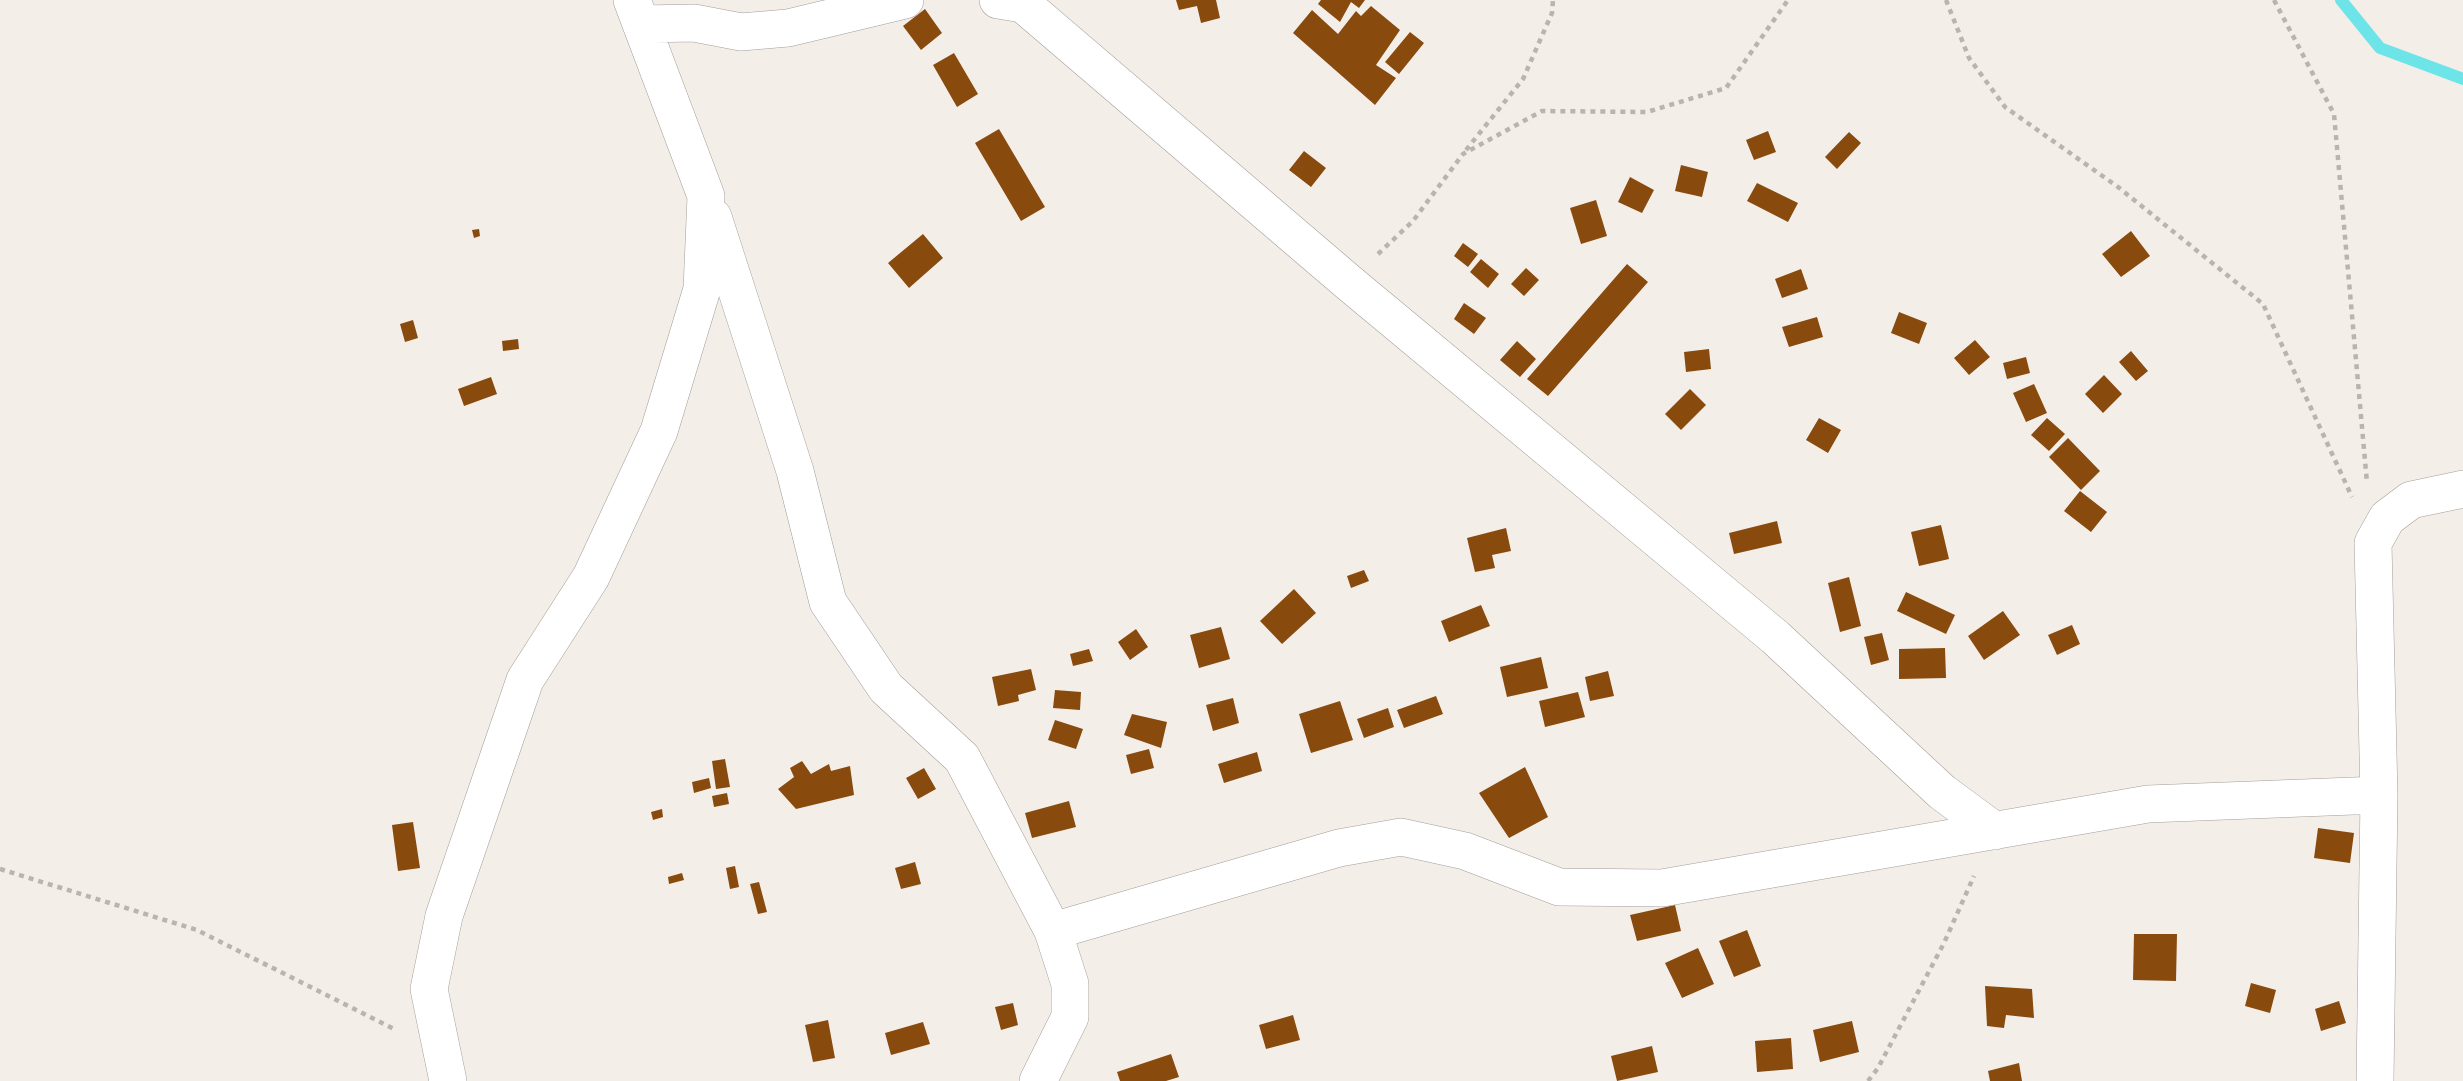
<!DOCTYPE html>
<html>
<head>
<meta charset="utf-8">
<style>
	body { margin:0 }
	canvas { display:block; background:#f4eee9 }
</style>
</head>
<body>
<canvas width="2463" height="1081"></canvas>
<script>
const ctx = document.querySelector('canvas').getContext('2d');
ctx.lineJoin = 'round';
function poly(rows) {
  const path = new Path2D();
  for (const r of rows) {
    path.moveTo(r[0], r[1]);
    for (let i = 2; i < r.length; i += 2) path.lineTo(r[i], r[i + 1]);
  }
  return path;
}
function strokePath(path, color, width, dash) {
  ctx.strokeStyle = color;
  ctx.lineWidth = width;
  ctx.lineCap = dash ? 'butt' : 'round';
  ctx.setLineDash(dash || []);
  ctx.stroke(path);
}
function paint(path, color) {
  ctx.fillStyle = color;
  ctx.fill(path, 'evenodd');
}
strokePath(poly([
	[2341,0,2380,48,2463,79]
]), '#6ce4e8', 12);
paint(poly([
	[1176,0,1216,0,1220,18,1201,23,1197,6,1179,10],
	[1321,0,1365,0,1359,8,1351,2,1340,22,1318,4],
	[1371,6,1400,30,1376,65,1396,78,1375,105,1293,33,1312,10,1338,34,1356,11,1361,16],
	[925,9,942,33,921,50,903,26],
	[1410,32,1424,43,1399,74,1385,62],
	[954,53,978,94,957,107,933,65],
	[999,129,1045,207,1021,221,975,143],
	[1768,131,1776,152,1754,160,1746,140],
	[1849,132,1861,143,1837,169,1825,157],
	[1304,151,1326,168,1311,187,1289,170],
	[1681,165,1708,172,1702,197,1675,191],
	[1630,177,1654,190,1642,213,1618,202],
	[1757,183,1798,203,1788,222,1747,201],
	[1596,200,1607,236,1581,244,1570,208],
	[479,229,480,236,474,238,472,230],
	[2131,231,2150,256,2121,277,2102,254],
	[923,234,943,258,909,288,888,263],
	[1463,243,1478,254,1468,267,1454,256],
	[1481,259,1499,274,1488,288,1470,272],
	[1627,264,1648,282,1548,396,1527,379],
	[1526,268,1539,280,1524,296,1511,284],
	[1801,269,1808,289,1782,298,1775,279],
	[1464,303,1486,318,1474,334,1454,319],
	[1899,312,1927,323,1919,344,1891,333],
	[1817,317,1823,337,1789,347,1782,327],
	[413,320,418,338,405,342,400,324],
	[518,339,519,349,503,351,502,341],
	[1975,340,1990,357,1969,375,1954,358],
	[1517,341,1536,359,1520,377,1500,360],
	[1709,349,1711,369,1686,372,1684,352],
	[2131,351,2148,371,2136,381,2119,362],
	[2026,357,2030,373,2007,379,2003,363],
	[2104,375,2122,394,2103,413,2085,394],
	[491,377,497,394,464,406,458,389],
	[2034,384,2047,413,2026,422,2013,393],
	[1690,389,1706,405,1681,430,1665,414],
	[1819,418,1841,430,1828,453,1806,440],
	[2047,418,2065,434,2049,451,2031,435],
	[2068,438,2100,471,2081,490,2049,457],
	[2080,491,2107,512,2091,532,2064,511],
	[1777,521,1782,543,1734,554,1729,533],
	[1941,525,1949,559,1919,566,1911,532],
	[1506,528,1511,551,1492,555,1495,568,1475,572,1467,538],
	[1364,570,1369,581,1351,588,1347,576],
	[1849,577,1861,626,1840,632,1828,583],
	[1294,589,1316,613,1282,644,1260,621],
	[1906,592,1955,615,1946,634,1897,611],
	[1481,605,1490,626,1449,642,1441,621],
	[2003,611,2020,635,1984,660,1968,636],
	[2072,625,2080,644,2057,655,2048,635],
	[1221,627,1230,659,1199,668,1190,635],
	[1136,629,1148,647,1130,660,1118,642],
	[1882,633,1889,660,1871,665,1864,637],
	[1945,648,1946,678,1899,679,1899,649],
	[1089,649,1093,661,1073,666,1070,654],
	[1541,657,1548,688,1507,697,1500,667],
	[1031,669,1036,690,1018,695,1019,701,998,706,992,677],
	[1608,671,1614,696,1590,701,1585,677],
	[1055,690,1081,692,1080,710,1053,708],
	[1578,692,1585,717,1545,727,1539,701],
	[1436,696,1443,714,1404,728,1397,710],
	[1233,698,1239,723,1213,731,1206,705],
	[1340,701,1353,740,1311,753,1299,714],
	[1388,708,1394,727,1364,738,1357,719],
	[1132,714,1167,722,1161,748,1124,735],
	[1055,720,1083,729,1076,749,1048,740],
	[1149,749,1154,768,1131,774,1126,755],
	[1257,752,1262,771,1224,783,1218,764],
	[725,759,730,787,716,789,712,761],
	[802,761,811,774,829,764,831,771,850,766,854,795,796,809,778,789,794,777,790,768],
	[1525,767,1548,817,1509,838,1479,793],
	[924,768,936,789,918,799,906,778],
	[709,778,711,788,694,793,692,782],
	[727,793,729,804,714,807,712,796],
	[1069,801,1076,827,1032,838,1025,813],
	[662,809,663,817,653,820,651,812],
	[413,822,420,868,398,871,392,825],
	[2318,828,2354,833,2350,863,2314,858],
	[915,862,921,884,901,889,895,868],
	[735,866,739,887,730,889,726,868],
	[682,873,684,880,669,884,668,877],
	[759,882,767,912,758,914,750,884],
	[1675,905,1681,931,1637,941,1630,915],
	[1747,930,1761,966,1734,977,1719,941],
	[2134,934,2177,934,2176,981,2133,980],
	[1698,948,1714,984,1682,998,1665,963],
	[2251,983,2276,990,2270,1013,2245,1006],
	[1985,986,2032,989,2034,1018,2006,1015,2004,1028,1987,1026],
	[2339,1001,2346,1023,2321,1031,2315,1009],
	[1013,1003,1018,1025,1001,1030,995,1007],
	[1293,1015,1300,1040,1266,1049,1259,1025],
	[828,1020,835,1058,813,1062,805,1025],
	[1852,1021,1859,1052,1820,1062,1813,1030],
	[923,1022,930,1044,891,1055,885,1033],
	[1791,1038,1793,1069,1757,1072,1755,1041],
	[1652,1046,1658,1072,1617,1081,1611,1056],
	[1171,1054,1179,1077,1166,1081,1120,1081,1117,1072],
	[2019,1063,2022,1081,1990,1081,1988,1071]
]), '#894a0e');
const street = poly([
	[998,0,1023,4,1348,282,1775,637,1942,792,1995,831],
	[641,24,694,23,741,32,788,28,905,0],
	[713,217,795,471,828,602,886,688,962,758,1053,931,1070,984,1070,1017,1038,1081],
	[1053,931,1339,848,1401,837,1465,851,1559,887,1662,888,2148,804,2379,795],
	[448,1081,429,989,444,916,525,680,591,577,659,431,702,289,706,196,632,0],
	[2375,1081,2379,795,2373,543,2387,518,2411,500,2463,489]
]);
strokePath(street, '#a49e99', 38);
strokePath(poly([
	[1946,0,1969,58,2005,107,2118,187,2263,304,2352,497],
	[2274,0,2334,114,2367,483],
	[1466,150,1523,79,1552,13,1553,0],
	[1378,254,1413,221,1463,154,1542,111,1647,112,1726,88,1788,0],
	[0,869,197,930,396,1030],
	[1868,1081,1878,1068,1944,943,1974,876]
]), '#b9b4b0', 4.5, [5, 5]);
strokePath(street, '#fff', 37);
</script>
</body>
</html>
